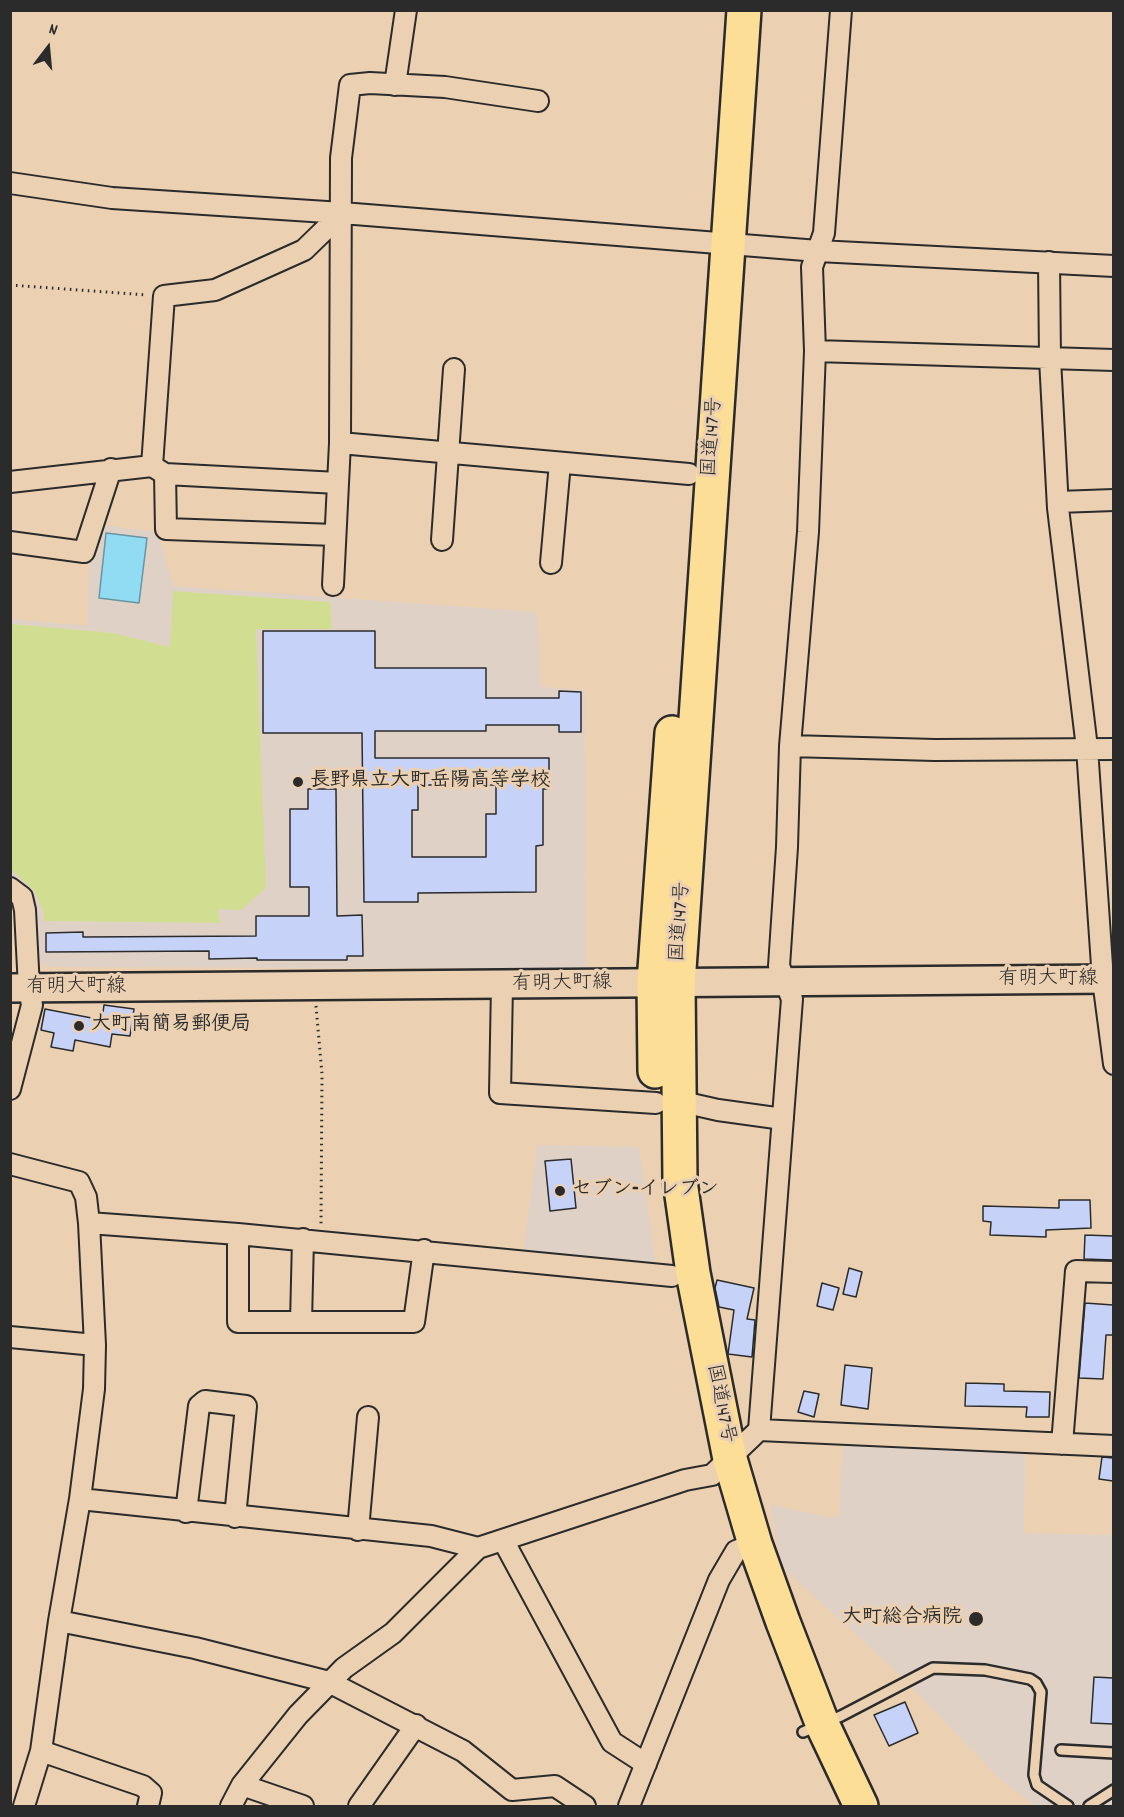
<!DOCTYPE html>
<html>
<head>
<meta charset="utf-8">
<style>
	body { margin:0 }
	#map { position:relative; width:1124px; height:1817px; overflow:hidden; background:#ebd0b2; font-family:Dekko,sans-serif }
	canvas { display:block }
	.frame { position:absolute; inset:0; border:12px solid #2b2b2b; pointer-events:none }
	.north { position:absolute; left:18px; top:18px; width:60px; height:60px; -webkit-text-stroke:4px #ebd0b2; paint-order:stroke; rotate:16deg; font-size:16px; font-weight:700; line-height:24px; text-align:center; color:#2b2b2b }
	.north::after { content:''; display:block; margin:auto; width:21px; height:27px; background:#2b2b2b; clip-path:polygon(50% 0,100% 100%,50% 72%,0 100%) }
</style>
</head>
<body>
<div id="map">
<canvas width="1124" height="1817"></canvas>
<div class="frame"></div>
<div class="north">N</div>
</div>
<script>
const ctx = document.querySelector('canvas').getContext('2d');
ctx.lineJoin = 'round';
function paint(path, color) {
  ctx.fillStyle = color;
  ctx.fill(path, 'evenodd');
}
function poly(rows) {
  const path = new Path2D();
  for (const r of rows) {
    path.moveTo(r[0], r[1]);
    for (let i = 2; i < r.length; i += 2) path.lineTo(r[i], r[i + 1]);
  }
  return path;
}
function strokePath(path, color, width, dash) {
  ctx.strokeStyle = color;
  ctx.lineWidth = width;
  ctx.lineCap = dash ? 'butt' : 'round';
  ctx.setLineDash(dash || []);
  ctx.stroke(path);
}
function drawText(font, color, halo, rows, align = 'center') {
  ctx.font = font + ' Dekko,"Klee One",sans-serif';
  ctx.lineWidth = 6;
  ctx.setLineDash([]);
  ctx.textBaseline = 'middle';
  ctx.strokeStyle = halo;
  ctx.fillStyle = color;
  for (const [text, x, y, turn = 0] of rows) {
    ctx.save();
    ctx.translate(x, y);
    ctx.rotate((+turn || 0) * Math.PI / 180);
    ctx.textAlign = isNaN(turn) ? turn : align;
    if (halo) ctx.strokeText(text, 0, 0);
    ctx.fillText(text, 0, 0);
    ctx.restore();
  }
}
paint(poly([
	[102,525,157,532,174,586,537,612,541,687,585,690,586,969,47,967,39,960,35,908,27,889,11,874,10,619,87,626,90,548],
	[537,1145,639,1147,656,1267,523,1255],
	[843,1441,1025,1449,1024,1533,1113,1535,1113,1806,1034,1806,998,1777,896,1671,782,1567,770,1505,834,1518,839,1514]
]), '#e0d1c7');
paint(poly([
	[173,591,330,602,332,629,256,629,266,888,241,910,218,909,220,923,44,921,43,910,34,891,11,869,11,624,113,633,170,647]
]), '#d1de91');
const water = poly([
	[106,533,147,538,139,603,99,598,106,533]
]);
paint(water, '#91dcf2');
strokePath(water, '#6895a2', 1.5);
const building = poly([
	[263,631,375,631,375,668,486,668,486,698,559,698,559,691,581,692,581,732,559,732,559,725,486,725,486,731,375,731,375,758,549,758,549,789,543,789,543,845,536,846,536,892,418,893,418,902,364,902,362,733,263,733,263,631],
	[418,785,496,785,496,814,486,814,486,857,412,857,412,810,418,810,418,785],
	[308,789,336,789,337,916,362,915,363,956,347,956,347,960,257,960,257,958,209,959,209,951,46,952,46,933,83,932,83,937,256,936,256,916,309,916,309,887,290,887,290,809,308,809,308,789],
	[104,1005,134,1009,130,1036,112,1034,110,1047,75,1040,73,1051,51,1047,54,1033,41,1030,45,1009,102,1020,104,1005],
	[571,1159,576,1208,550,1211,545,1161,571,1159],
	[1059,1200,1090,1200,1091,1228,1046,1230,1046,1237,990,1235,991,1222,983,1221,983,1206,1059,1208,1059,1200],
	[1085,1235,1113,1236,1113,1260,1084,1259,1085,1235],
	[849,1268,862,1272,856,1297,843,1294,849,1268],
	[717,1280,754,1288,747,1319,755,1320,752,1357,728,1354,734,1310,719,1307,715,1288,717,1280],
	[822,1283,839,1288,833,1310,817,1306,822,1283],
	[1085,1303,1113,1305,1113,1335,1106,1335,1103,1379,1079,1378,1085,1303],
	[845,1365,872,1368,868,1409,841,1405,845,1365],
	[966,1383,1004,1384,1004,1391,1050,1392,1049,1417,1026,1417,1027,1407,965,1406,966,1383],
	[804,1391,819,1394,814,1417,798,1412,804,1391],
	[1102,1457,1113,1458,1113,1481,1099,1479,1102,1457],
	[1094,1677,1113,1678,1113,1724,1091,1723,1094,1677],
	[905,1702,918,1733,889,1746,874,1715,905,1702]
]);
paint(building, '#c7d2f9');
strokePath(building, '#2b2b2b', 1.5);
const lane = poly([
	[803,1732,841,1716,933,1668,985,1670,1030,1679,1036,1683,1041,1692,1034,1775,1037,1785,1068,1806],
	[1061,1750,1114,1753],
	[1089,1806,1114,1790]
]);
const street = poly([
	[395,85,406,10],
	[10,183,112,198,342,213,818,251,1114,266],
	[1049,262,1050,359,1058,508,1087,748,1103,980,1114,1064],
	[815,351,1114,360],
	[340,443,689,474],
	[152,466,164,296,215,290,304,250,342,213],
	[165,474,166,529,335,535],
	[10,482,152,466,165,474,338,483],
	[1058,502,1114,500],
	[442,540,454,369],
	[10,542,84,552,111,469],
	[551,563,560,463],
	[333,585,340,443,341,158,350,85,370,83,445,87,538,101],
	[790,746,935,750,1114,749],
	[10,888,22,897,25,910,29,988,32,1005,10,1089],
	[502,985,500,1093,656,1103],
	[678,1101,718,1110,783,1119],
	[10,1164,79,1182,86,1197,89,1223,95,1345,94,1389,80,1499,59,1621,41,1751,24,1806],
	[89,1223,238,1234,672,1276],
	[238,1234,238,1322,414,1322,424,1250],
	[301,1322,303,1239],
	[10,1337,95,1345],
	[759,1430,1114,1446],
	[1062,1444,1076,1271,1114,1272],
	[80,1499,431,1536,478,1548],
	[186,1512,199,1406,205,1401,246,1406,235,1517],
	[358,1530,368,1417],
	[503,1540,612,1742,646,1764],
	[59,1621,195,1648,329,1682,463,1751,512,1790,555,1786,585,1806],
	[41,1751,143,1786,151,1793,148,1806],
	[242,1785,303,1806],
	[231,1806,242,1785,298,1715,344,1668,393,1633,478,1548,685,1480,712,1475,759,1430,792,999,779,966,787,847,790,746,808,532,815,351,812,267,824,233,841,10],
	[359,1806,416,1725],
	[629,1806,719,1580,736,1551,755,1544]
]);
const secondary = poly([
	[10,988,1114,979]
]);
const highway = poly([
	[744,10,678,984,680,1181,693,1273,730,1459,755,1544,783,1622,824,1728,861,1806],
	[655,1071,654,983,672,733]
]);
strokePath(lane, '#2b2b2b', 14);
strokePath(street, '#2b2b2b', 24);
strokePath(secondary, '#2b2b2b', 32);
strokePath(highway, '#2b2b2b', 38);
strokePath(poly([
	[10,285,147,295],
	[316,1006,322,1074,321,1224]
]), '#2b2b2b', 3, [1.5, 4.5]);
strokePath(lane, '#ebd0b2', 9);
strokePath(street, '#ebd0b2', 20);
strokePath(secondary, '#ebd0b2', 27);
strokePath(highway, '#fdde96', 33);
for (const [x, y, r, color] of [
	[298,782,6,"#2b2b2b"],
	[79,1026,6,"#2b2b2b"],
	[560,1191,6,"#2b2b2b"],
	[976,1619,8,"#2b2b2b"]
]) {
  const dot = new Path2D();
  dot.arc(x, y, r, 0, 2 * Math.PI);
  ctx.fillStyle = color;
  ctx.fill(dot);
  strokePath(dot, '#ebd0b2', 2);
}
drawText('20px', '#2b2b2b', '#ebd0b2', [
	["国道147号",714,437,-86],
	["国道147号",682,922,-86],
	["有明大町線",1048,980],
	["有明大町線",562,985,-1],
	["有明大町線",76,988],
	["国道147号",719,1404,79]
]);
drawText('bold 20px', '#2b2b2b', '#ebd0b2', [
	["長野県立大町岳陽高等学校",310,782],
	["大町南簡易郵便局",91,1026],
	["セブン-イレブン",572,1191],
	["大町総合病院",962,1619,"right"]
], 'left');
</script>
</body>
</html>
